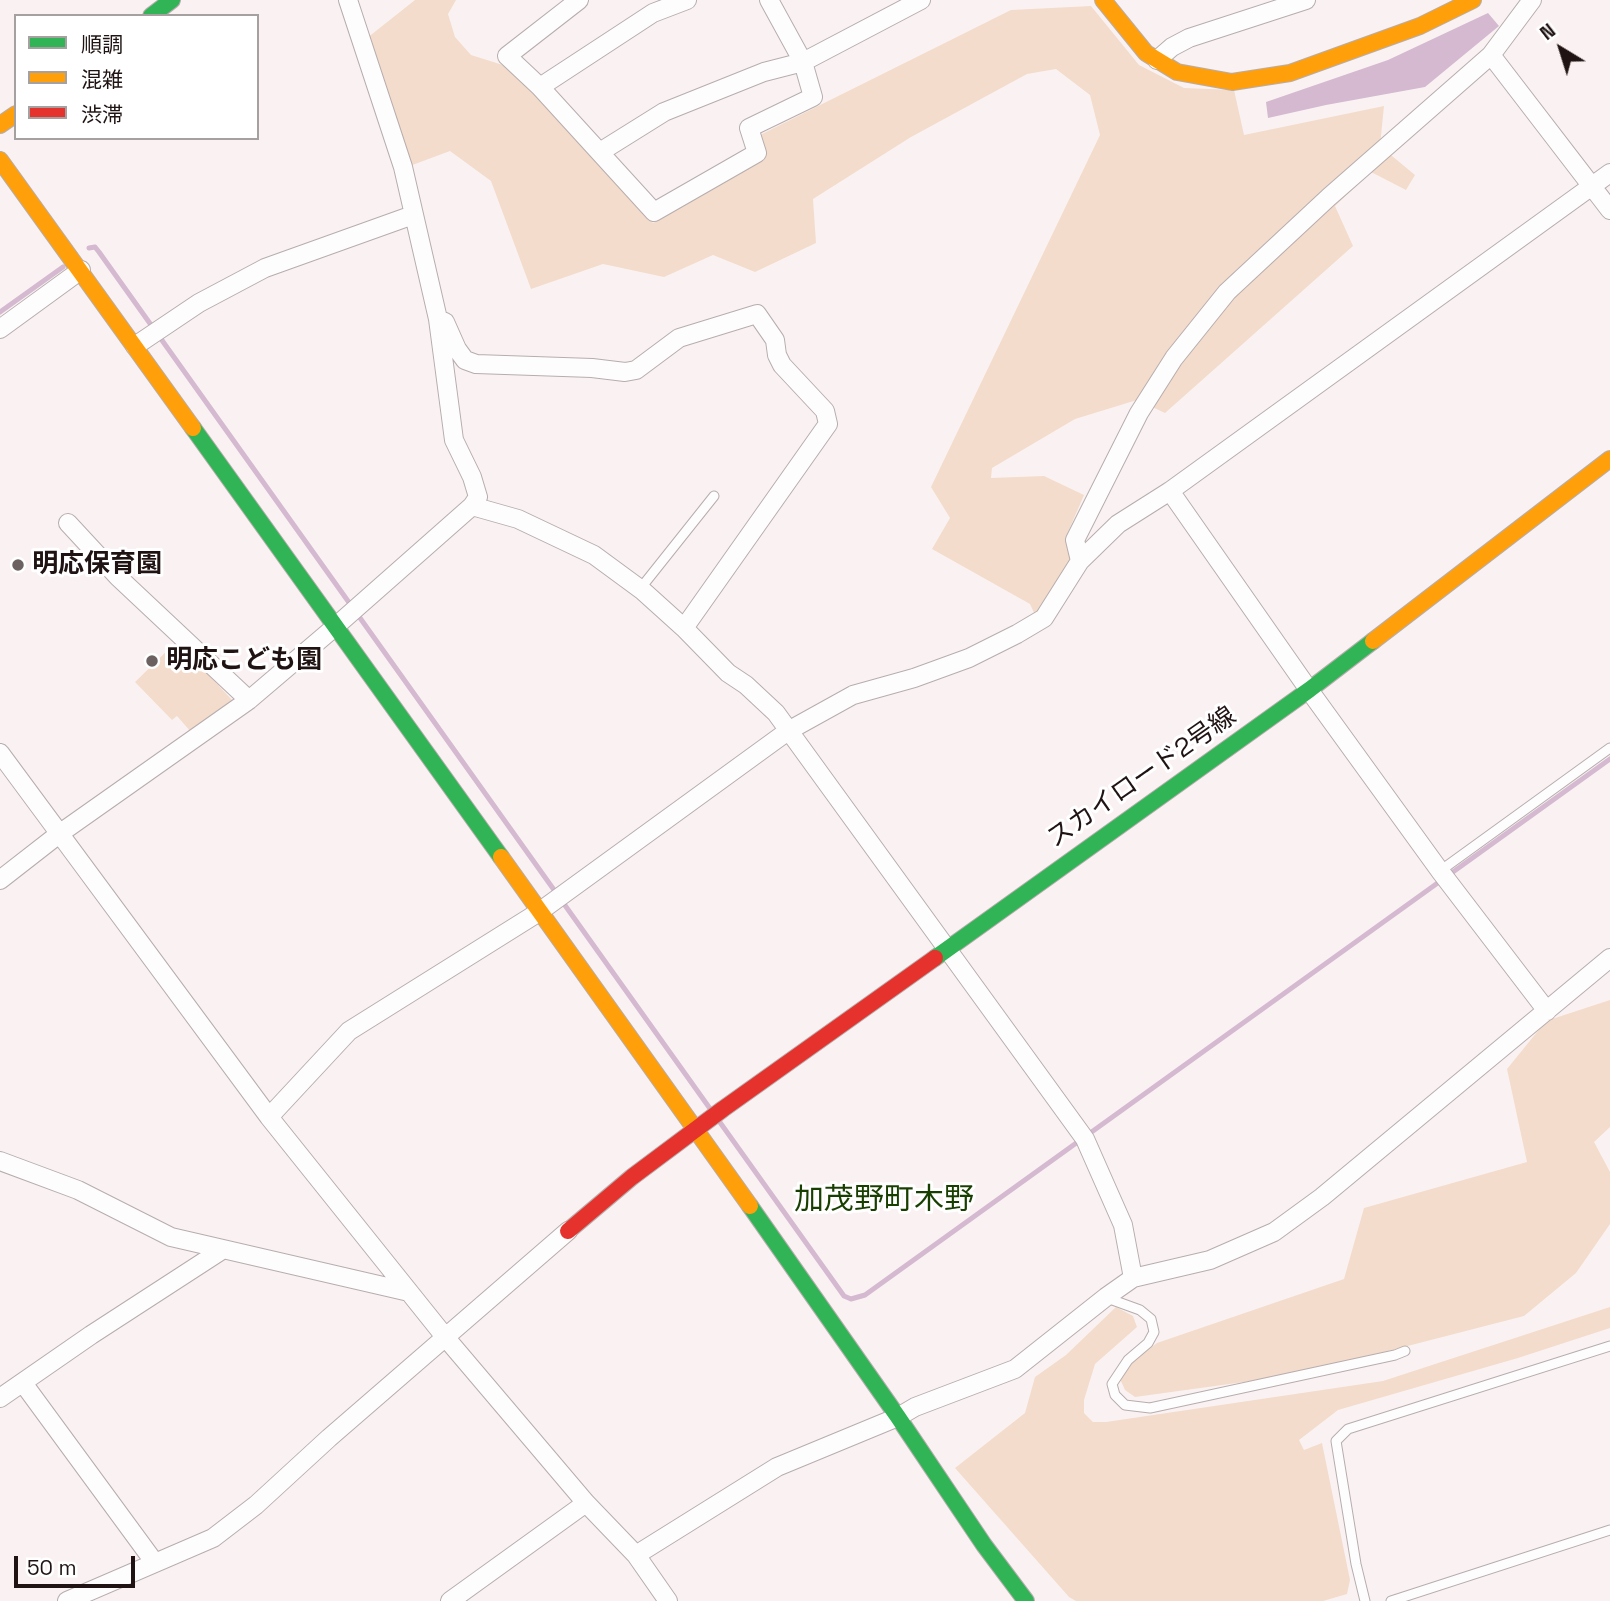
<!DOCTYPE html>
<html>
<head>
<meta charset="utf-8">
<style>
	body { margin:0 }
	#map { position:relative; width:1610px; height:1601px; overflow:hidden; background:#faf2f2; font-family:"Space Grotesk","Noto Sans JP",sans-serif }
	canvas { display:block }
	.legend { position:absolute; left:14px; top:14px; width:245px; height:126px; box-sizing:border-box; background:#fff; border:2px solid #a5a1a1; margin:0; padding:9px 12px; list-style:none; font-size:21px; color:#1f1313 }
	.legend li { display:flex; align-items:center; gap:14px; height:35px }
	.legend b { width:35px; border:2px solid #a5a1a1 }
	.north { position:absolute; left:1526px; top:14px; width:70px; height:70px; -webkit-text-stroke:5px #fff; paint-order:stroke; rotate:322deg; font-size:19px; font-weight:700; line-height:28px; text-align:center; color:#1f1313 }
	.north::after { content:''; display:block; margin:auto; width:24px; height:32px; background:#1f1313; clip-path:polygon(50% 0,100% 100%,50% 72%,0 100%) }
	.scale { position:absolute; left:14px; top:1556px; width:121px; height:32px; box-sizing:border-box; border:4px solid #1f1313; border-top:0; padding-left:9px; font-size:21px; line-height:24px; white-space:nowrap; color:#1f1313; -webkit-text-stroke:5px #fff; paint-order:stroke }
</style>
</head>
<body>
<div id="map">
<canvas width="1610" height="1601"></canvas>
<ul class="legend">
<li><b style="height:9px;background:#30b455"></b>順調</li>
<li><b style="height:9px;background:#ff9f0a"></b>混雑</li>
<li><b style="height:9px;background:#e5322d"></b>渋滞</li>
</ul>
<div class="north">N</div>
<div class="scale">50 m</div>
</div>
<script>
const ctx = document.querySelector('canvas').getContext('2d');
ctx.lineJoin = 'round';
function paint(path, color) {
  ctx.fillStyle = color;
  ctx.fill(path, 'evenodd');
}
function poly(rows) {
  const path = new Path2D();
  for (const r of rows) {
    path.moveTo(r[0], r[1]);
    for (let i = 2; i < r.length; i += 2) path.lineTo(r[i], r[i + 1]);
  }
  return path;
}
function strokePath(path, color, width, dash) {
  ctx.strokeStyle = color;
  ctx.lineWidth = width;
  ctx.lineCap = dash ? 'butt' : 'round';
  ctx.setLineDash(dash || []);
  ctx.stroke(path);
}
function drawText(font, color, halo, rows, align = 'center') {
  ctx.font = font + ' "Space Grotesk","Noto Sans JP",sans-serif';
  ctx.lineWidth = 6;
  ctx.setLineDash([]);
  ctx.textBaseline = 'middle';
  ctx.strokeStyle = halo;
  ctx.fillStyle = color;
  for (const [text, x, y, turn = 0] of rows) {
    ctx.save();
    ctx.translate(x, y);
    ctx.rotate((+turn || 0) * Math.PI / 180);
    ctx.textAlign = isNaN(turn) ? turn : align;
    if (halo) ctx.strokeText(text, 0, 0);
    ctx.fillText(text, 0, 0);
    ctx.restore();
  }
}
paint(poly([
	[415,0,456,0,448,14,455,37,471,55,506,66,516,73,653,223,764,159,760,135,1011,10,1091,6,1139,65,1184,88,1234,90,1244,135,1384,106,1380,146,1415,175,1406,190,1371,172,1335,206,1353,246,1165,413,1137,400,1075,419,992,468,991,478,1044,476,1084,495,1065,539,1073,560,1035,615,1030,604,932,549,950,518,931,487,1100,135,1090,95,1056,69,1027,74,911,137,813,199,816,243,755,272,713,255,664,277,603,264,531,289,491,181,450,151,407,167,362,42],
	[177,641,233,701,191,732,177,716,172,720,135,682],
	[1610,1000,1610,1127,1594,1142,1610,1172,1610,1224,1576,1273,1524,1316,1295,1375,1135,1397,1125,1390,1120,1379,1126,1366,1157,1343,1344,1279,1364,1208,1527,1162,1507,1069,1546,1021],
	[1116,1307,1133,1316,1137,1327,1095,1364,1084,1400,1084,1413,1093,1422,1106,1422,1383,1381,1610,1307,1610,1328,1518,1358,1338,1410,1299,1440,1304,1450,1322,1443,1350,1580,1347,1594,1323,1601,1076,1601,1069,1597,955,1468,1025,1413,1035,1377,1066,1355]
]), '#f3dccb');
paint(poly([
	[1488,13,1499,26,1425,87,1326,105,1268,118,1266,102,1388,60]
]), '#d4b9d0');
strokePath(poly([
	[89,248,95,247,99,252,711,1110],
	[0,312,63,267],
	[719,1121,844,1296,851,1299,865,1295,1610,759]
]), '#d4b9d0', 5);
const lane = poly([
	[640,589,714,496],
	[1440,871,1610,748],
	[1107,1298,1140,1310,1151,1319,1154,1332,1148,1343,1128,1360,1112,1384,1115,1395,1125,1405,1150,1408,1395,1355,1405,1351],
	[1365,1601,1356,1564,1336,1441,1348,1429,1610,1346],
	[1391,1601,1610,1530]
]);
const street = poly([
	[579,0,507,56,540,87,654,212,757,153,749,128,813,97,803,62,769,0],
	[1491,55,1610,210],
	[1157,60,1172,47,1189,38,1306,0],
	[540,87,653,13,687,0],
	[600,152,664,112,764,72,803,62,921,0],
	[440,320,445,322,457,349,465,360,476,364,592,368,625,372,636,370,679,338,757,314,775,340,777,355,782,365,825,411,828,424,684,628],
	[0,329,81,270],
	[135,346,199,303,265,268,413,215],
	[1170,491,1309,690,1440,871,1547,1011],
	[472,506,518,519,594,555,643,591,684,628,728,673,746,685,776,713,1085,1139,1123,1225,1133,1278],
	[68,523,118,577,249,700],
	[1080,561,1075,540,1139,413,1174,358,1227,292,1329,197,1491,55,1532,0],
	[0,753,269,1117,446,1338,586,1503,636,1555,668,1601],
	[0,880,59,834,249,700,336,626,472,506,478,497,472,477,454,440,438,319,403,167,348,0],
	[269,1117,349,1031,539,912,788,731,853,695,914,678,969,658,1017,634,1044,618,1080,561,1118,524,1170,491,1610,173],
	[0,1161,78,1190,171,1237,409,1292],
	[23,1383,155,1563],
	[0,1398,91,1335,222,1250],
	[636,1555,777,1467,898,1417,915,1407,1015,1369,1106,1297,1133,1278,1210,1260,1274,1232,1322,1197,1610,958],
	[67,1601,213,1538,256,1505,329,1438,568,1231],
	[450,1601,586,1503]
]);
const fast = poly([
	[151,16,172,0],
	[193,428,501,857],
	[935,958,1309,690,1373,641],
	[750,1206,898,1417,984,1545,1026,1601]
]);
const slow = poly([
	[1103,0,1146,53,1177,72,1232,82,1290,73,1420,26,1473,0],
	[0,125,16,114],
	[0,160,193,428],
	[1373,641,1610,459],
	[501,857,750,1206]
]);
const jam = poly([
	[568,1231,632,1177,723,1109,935,958]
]);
strokePath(lane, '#b7adae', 11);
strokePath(street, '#b7adae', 20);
strokePath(fast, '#b7adae', 18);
strokePath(slow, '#b7adae', 18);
strokePath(jam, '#b7adae', 18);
strokePath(lane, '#fefdfd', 9);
strokePath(street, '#fefdfd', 18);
strokePath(fast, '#30b455', 16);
strokePath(slow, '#ff9f0a', 16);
strokePath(jam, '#e5322d', 16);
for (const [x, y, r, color] of [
	[18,565,7,"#6c6161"],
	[152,661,7,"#6c6161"]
]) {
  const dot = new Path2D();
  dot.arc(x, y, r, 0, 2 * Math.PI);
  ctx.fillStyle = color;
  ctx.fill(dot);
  strokePath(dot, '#fff', 2.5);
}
drawText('bold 26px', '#1f1313', '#fff', [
	["明応保育園",32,565],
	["明応こども園",166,661]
], 'left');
drawText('26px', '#1f1313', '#fff', [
	["スカイロード2号線",1142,778,-35]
]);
drawText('30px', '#193f00', '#fff', [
	["加茂野町木野",884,1201]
]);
</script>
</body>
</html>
